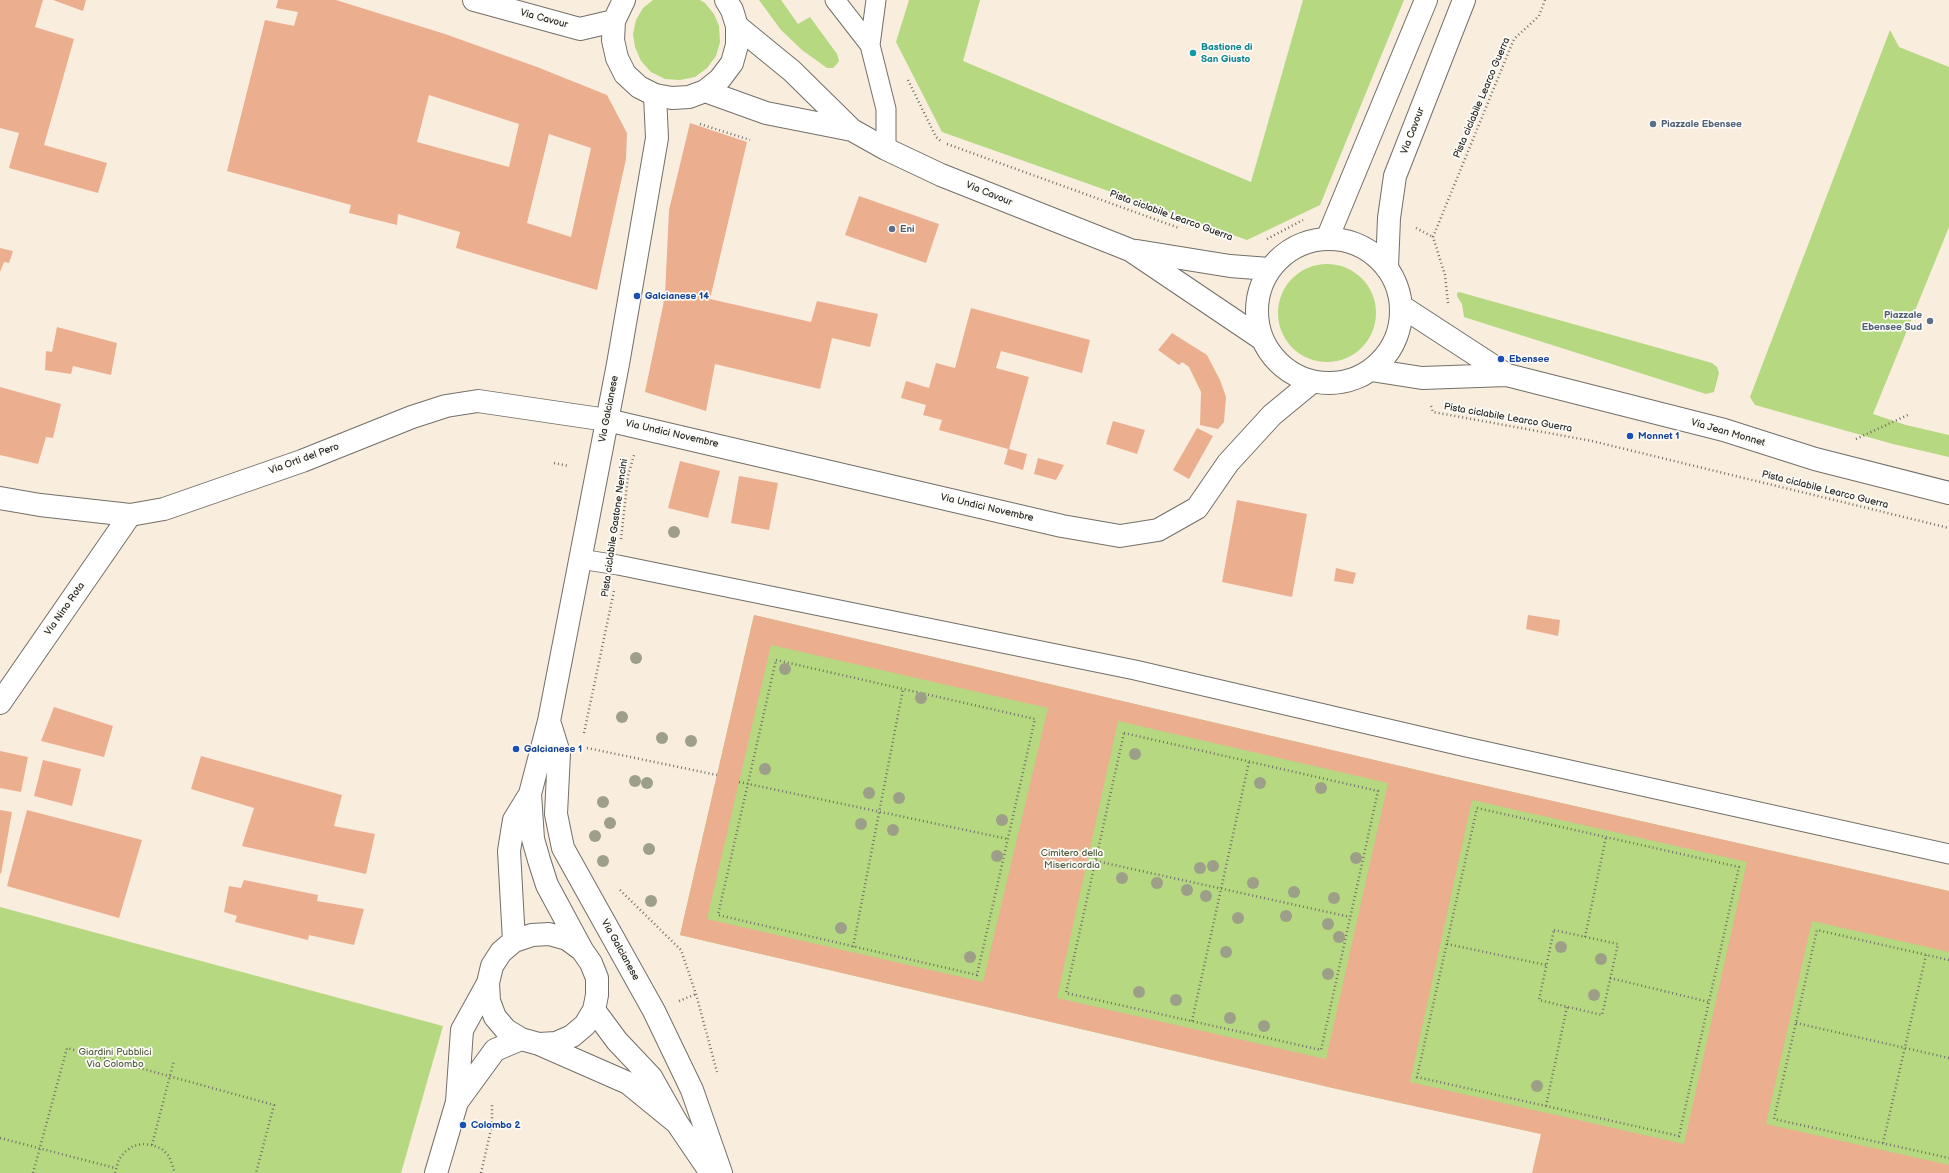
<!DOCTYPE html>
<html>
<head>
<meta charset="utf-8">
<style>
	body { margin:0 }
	canvas { display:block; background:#f9eddd }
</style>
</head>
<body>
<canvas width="1949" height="1173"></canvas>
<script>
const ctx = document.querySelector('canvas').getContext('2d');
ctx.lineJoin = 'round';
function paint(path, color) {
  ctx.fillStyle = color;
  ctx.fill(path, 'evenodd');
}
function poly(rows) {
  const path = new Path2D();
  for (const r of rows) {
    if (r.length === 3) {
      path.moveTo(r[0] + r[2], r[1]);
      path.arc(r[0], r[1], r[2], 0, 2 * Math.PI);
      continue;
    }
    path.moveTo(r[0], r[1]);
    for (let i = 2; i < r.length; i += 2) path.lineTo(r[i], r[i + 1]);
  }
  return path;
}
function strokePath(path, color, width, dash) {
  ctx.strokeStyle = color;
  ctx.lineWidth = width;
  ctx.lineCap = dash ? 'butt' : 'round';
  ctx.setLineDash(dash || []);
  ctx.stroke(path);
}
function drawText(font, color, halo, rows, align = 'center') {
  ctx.font = font + ' "Balsamiq Sans",sans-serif';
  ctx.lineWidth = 3.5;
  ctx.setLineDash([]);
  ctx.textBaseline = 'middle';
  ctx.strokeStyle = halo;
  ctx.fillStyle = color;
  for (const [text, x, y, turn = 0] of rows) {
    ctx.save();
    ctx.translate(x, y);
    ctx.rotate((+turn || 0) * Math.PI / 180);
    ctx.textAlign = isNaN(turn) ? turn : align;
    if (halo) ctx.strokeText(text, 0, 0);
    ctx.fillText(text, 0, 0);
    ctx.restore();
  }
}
paint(poly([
	[653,0,700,0,705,3,714,14,719,26,720,42,716,56,707,68,695,77,680,80,665,79,651,72,641,61,635,47,633,34,636,20,643,8],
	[759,0,781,0,798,24,810,17,837,54,839,61,836,65,833,68,827,68,802,50,781,30],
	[909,0,980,0,963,61,1251,182,1303,0,1404,0,1320,205,1247,240,942,132,896,42],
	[1890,30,1899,47,1949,67,1949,227,1873,414,1906,425,1949,435,1949,457,1893,444,1755,405,1750,397],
	[1327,313,49],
	[1459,292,1712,363,1717,367,1719,373,1714,392,1706,394,1464,317,1462,304,1457,296,1457,293],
	[754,615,1460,780,1949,891,1949,1173,1541,1134,1337,1089,680,935],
	[0,907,443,1026,401,1173,0,1173]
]), '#b5d880');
paint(poly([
	[0,0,43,0,35,27,74,39,44,145,107,163,98,193,9,168,19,133,0,128],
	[53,0,86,0,83,11],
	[278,0,336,0,445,34,537,67,607,95,627,133,626,159,597,290,456,248,460,232,398,214,397,225,349,213,351,205,227,171,265,20,294,26,298,12,276,8],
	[429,95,519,124,509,167,417,142],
	[549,134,591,148,571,237,527,223],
	[690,123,747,142,710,299,811,322,817,301,878,314,870,347,832,338,820,389,715,364,706,411,645,392,665,296,669,210],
	[859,196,939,224,926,263,845,235],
	[0,248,13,251,9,263,4,262,0,272],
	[971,308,1090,340,1082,373,1001,351,996,368,1029,377,1009,449,1027,454,1023,470,1004,464,1008,449,939,430,942,420,923,415,926,405,901,398,906,381,929,388,936,363,955,368],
	[57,327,117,343,111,375,73,366,71,374,45,370,46,351,52,352],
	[1172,333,1207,355,1220,380,1226,397,1224,422,1218,429,1200,425,1201,392,1189,367,1182,362,1179,365,1158,350],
	[0,387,61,404,53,438,46,437,38,464,0,455],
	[1113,421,1145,430,1137,454,1106,444],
	[1197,428,1213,436,1189,479,1173,470],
	[1038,458,1064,465,1056,480,1034,474],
	[680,461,720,471,708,518,668,508],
	[739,476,778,483,769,530,731,523],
	[1237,500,1307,514,1292,597,1222,582],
	[1336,568,1356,573,1353,584,1334,581],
	[754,615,1460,780,1949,891,1949,952,1812,921,1766,1124,1949,1165,1949,1173,1532,1173,1541,1134,1337,1089,680,935],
	[771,645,1048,708,983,982,707,919],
	[1118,721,1388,783,1326,1059,1057,998],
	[1472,800,1747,862,1684,1144,1410,1082],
	[1528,615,1560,620,1558,636,1526,629],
	[54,707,113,726,104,757,41,741],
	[0,751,28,757,21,792,0,788],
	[201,756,342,795,334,826,375,834,366,874,242,846,254,808,191,789],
	[43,760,81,769,72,806,34,796],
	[0,810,12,812,1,874,0,873],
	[27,810,142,840,119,918,7,886],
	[244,880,318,895,317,901,364,909,354,945,309,935,308,940,235,922,237,916,224,912,229,886,241,888]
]), '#ebaf90');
const service = poly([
	[835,0,870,45],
	[876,0,870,45,886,109,886,149],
	[580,559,618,565,1135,670,1466,747,1949,854]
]);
const minor = poly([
	[1387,267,1389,218,1395,176,1464,0],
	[0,703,130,515],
	[549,721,559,753,556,814,563,848,654,1011,692,1090,721,1173],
	[530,794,533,839,539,860,547,885,582,950],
	[514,941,509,851,514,820,530,794,549,721,618,364,657,138,655,95],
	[594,1010,617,1041,651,1077,677,1123,711,1173],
	[539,1044,556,1043,572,1036,585,1025,594,1010,597,995,597,978,591,963,582,950,567,939,549,934,532,935,514,941,501,952,492,966,488,983,489,1001,495,1017,506,1030,521,1039,539,1044,628,1083,677,1123],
	[457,1102,495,1050,521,1039],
	[436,1173,457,1102,462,1030,488,983]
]);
const tertiary = poly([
	[474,0,580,29,614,21],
	[624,0,614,21,613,40,617,58,625,74,639,87,655,95,672,98,689,97,705,91,720,79,732,63,737,45,737,26,732,10,726,0],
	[737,26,792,71,852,130,886,149,941,175,1130,250,1262,339],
	[705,91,766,113,852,130],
	[1329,311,72],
	[1327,239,1426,0],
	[1137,251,1230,266,1269,269],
	[1401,306,1507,375],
	[1371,370,1422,378,1507,375,1724,430,1815,459,1949,493],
	[0,498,40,505,130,515,164,509,302,461,412,417,446,406,478,401,607,420,1062,526,1120,536,1158,530,1197,508,1228,463,1272,415,1312,382]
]);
strokePath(service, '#736f69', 21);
strokePath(minor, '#736f69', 24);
strokePath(tertiary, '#736f69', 24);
strokePath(poly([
	[908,80,936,137,942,142],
	[700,124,750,140],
	[947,144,1179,228],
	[1416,228,1433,237],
	[1267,239,1303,220],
	[1448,303,1445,275,1433,237,1514,39,1539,16,1545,0],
	[1431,406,1433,412,1592,441,1949,528],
	[1856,439,1910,414],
	[554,463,569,466],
	[621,539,628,476,634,455],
	[776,660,1035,719,977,975,718,915,776,660],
	[584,733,614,591],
	[1124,733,1378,791,1321,1050,1066,993,1124,733],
	[587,748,717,775],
	[739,782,1008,839],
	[1477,808,1739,867,1679,1136,1417,1077,1477,808],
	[1096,861,1350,917],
	[620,890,681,950,696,994,717,1072],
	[1554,930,1618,944,1602,1015,1539,1000,1554,930],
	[1585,937,1606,837],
	[1447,944,1546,965],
	[853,947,903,689],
	[1949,960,1817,930,1774,1119,1949,1158],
	[1610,978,1709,1002],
	[679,1001,696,994],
	[1192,1021,1249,762],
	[1796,1023,1949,1058],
	[1546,1106,1567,1007],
	[0,1138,115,1168],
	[1883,1143,1926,955],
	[152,1145,174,1060],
	[33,1173,67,1048,274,1105,256,1173],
	[115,1173,119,1159,125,1152,133,1146,143,1144,152,1145,162,1149,169,1156,175,1173],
	[481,1173,492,1125,492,1103]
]), '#736f69', 2.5, [1, 3]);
strokePath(service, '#fff', 19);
strokePath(minor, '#fff', 22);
strokePath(tertiary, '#fff', 22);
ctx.fillStyle = '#9e9f89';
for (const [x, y] of [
	[674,532],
	[636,658],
	[785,669],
	[921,698],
	[622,717],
	[662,738],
	[691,741],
	[1135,754],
	[765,769],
	[635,781],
	[647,783],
	[1260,783],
	[1321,788],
	[869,793],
	[899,798],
	[603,802],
	[1002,820],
	[610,823],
	[861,824],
	[893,830],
	[595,836],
	[649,849],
	[997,856],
	[1356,858],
	[603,861],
	[1213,866],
	[1200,868],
	[1122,878],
	[1157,883],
	[1253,883],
	[1187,890],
	[1294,892],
	[1206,896],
	[1334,898],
	[651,901],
	[1286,916],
	[1238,918],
	[1328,924],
	[841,928],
	[1339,937],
	[1561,947],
	[1226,952],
	[970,957],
	[1601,959],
	[1328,974],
	[1139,992],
	[1594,995],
	[1176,1000],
	[1230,1018],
	[1264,1026],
	[1537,1086]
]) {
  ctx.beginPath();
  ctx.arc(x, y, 6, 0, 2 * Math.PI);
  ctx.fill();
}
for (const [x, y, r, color] of [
	[1193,53,4,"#0f9aa8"],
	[1653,124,4,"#5c6f8a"],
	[892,229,4,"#5c6f8a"],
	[637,296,4,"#1a4fb4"],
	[1930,321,4,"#5c6f8a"],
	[1501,359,4,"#1a4fb4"],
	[1630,436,4,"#1a4fb4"],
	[516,749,4,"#1a4fb4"],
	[463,1125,4,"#1a4fb4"]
]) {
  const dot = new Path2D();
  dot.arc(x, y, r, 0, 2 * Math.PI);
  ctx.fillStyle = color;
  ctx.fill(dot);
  strokePath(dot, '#fdfcf7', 1.5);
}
drawText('10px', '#2b2b2b', '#fdfcf7', [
	["Via Cavour",544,19,15],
	["Pista ciclabile Learco Guerra",1482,98,-67],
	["Via Cavour",1413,131,-69],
	["Via Cavour",989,194,22],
	["Pista ciclabile Learco Guerra",1171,216,20],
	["Via Galcianese",609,409,-79],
	["Pista ciclabile Learco Guerra",1508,418,10],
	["Via Jean Monnet",1728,433,16],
	["Via Undici Novembre",672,434,13],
	["Via Orti del Pero",304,459,-20],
	["Pista ciclabile Learco Guerra",1825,490,14],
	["Via Undici Novembre",987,508,13],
	["Pista ciclabile Gastone Nencini",615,528,-82],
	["Via Nino Rota",65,609,-55],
	["Via Galcianese",620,950,61]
]);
drawText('bold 10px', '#0d838f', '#fdfcf7', [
	["Bastione di",1201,47],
	["San Giusto",1201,59]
], 'left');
drawText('bold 10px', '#4e5e75', '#fdfcf7', [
	["Piazzale Ebensee",1661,124],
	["Eni",900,229],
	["Piazzale",1922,315,"right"],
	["Ebensee Sud",1922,327,"right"]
], 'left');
drawText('bold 10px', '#164399', '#fdfcf7', [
	["Galcianese 14",645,296],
	["Ebensee",1509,359],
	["Monnet 1",1638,436],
	["Galcianese 1",524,749],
	["Colombo 2",471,1125]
], 'left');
drawText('10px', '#545f44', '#fdfcf7', [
	["Cimitero della",1072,853],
	["Misericordia",1072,865],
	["Giardini Pubblici",115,1052],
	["Via Colombo",115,1064]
]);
</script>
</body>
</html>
